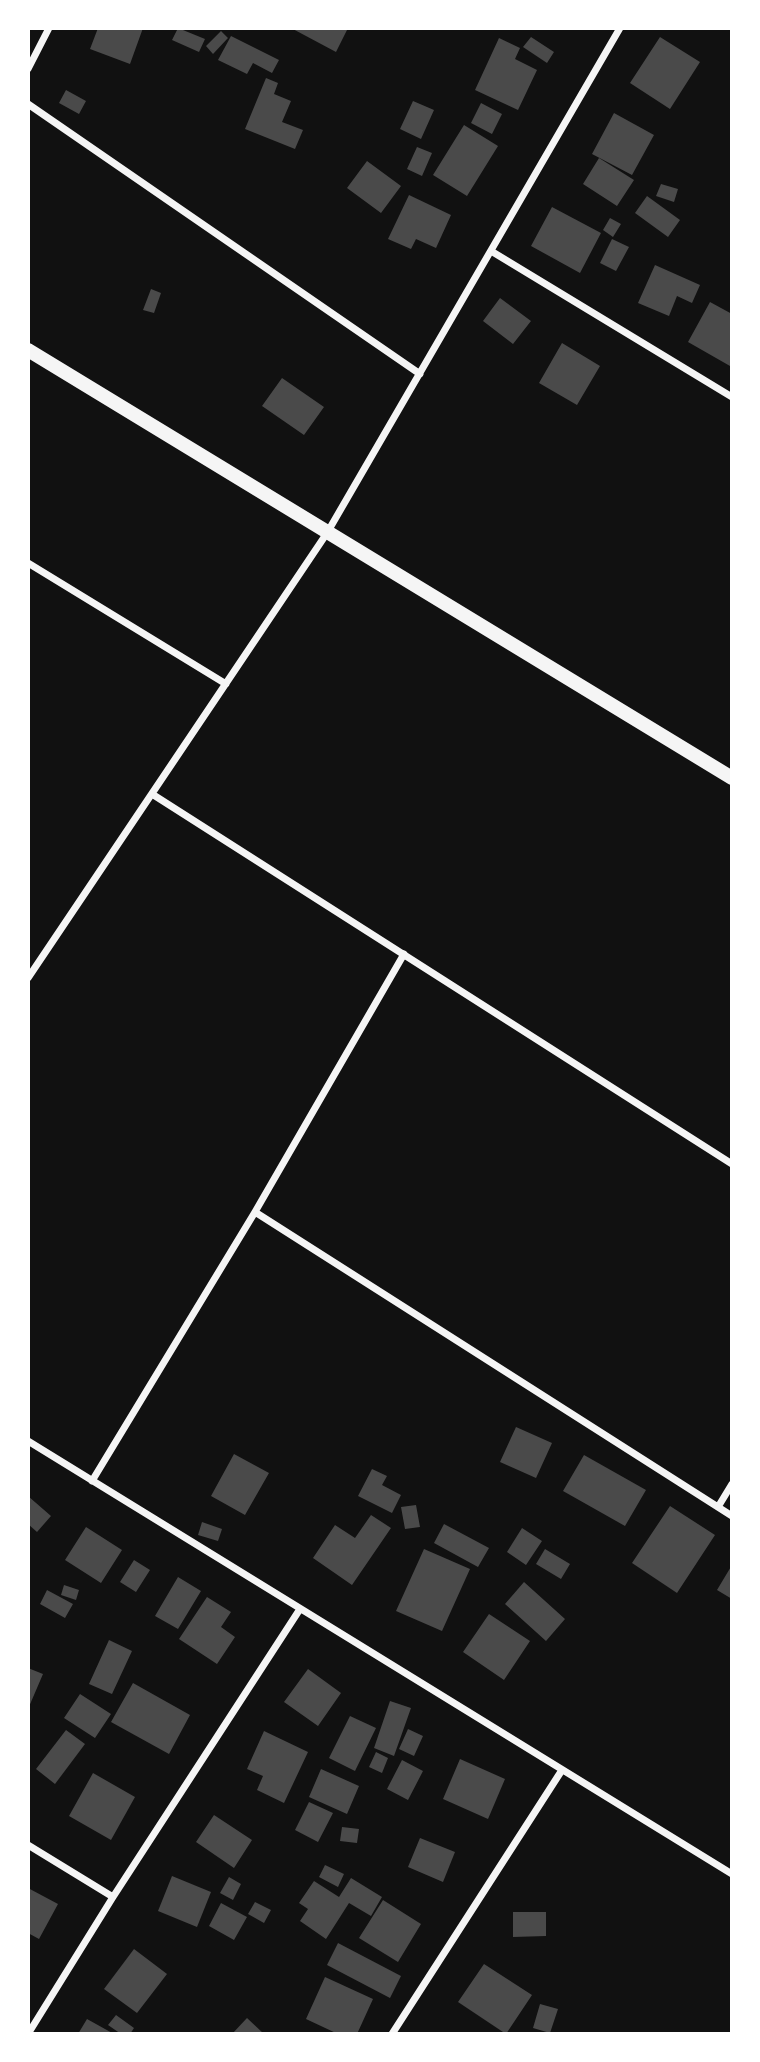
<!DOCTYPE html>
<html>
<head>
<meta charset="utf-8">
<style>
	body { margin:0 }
	#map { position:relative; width:760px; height:2062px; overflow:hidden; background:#111; font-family:"PT Sans Narrow",sans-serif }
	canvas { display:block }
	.frame { position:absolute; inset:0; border:30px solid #fff; pointer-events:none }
</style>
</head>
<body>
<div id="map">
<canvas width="760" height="2062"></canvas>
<div class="frame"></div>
</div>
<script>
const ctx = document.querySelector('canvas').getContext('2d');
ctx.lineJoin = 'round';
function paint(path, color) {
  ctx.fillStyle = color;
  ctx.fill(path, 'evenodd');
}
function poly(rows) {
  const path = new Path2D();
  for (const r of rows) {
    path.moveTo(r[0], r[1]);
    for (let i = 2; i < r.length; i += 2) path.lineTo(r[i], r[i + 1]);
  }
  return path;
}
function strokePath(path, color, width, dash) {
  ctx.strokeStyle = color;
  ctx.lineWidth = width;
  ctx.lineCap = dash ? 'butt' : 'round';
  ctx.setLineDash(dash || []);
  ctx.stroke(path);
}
paint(poly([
	[98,28,143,28,130,64,90,49],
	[178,28,205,39,199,52,172,40],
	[291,28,348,28,336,52],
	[221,31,228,38,213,54,206,46],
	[231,36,279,60,272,73,253,63,247,74,218,60],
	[531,37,554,52,547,63,523,47],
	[660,37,700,62,670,109,630,83],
	[499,38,520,48,515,59,537,70,518,110,475,90],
	[266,78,278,83,274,94,291,101,282,122,303,130,295,149,245,129],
	[66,90,86,101,79,114,59,103],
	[413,101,434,110,421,139,400,129],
	[481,103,502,114,492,134,471,123],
	[614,113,654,135,632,175,592,154],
	[464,125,498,146,467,196,433,175],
	[417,147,432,153,422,176,407,169],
	[599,158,634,180,617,206,583,184],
	[367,161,401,186,381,213,347,188],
	[661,184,678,189,674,202,656,196],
	[409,195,451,215,436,248,416,239,411,249,388,239],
	[647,196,680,220,668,237,635,213],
	[552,207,601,233,580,273,531,246],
	[610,218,621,224,613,237,603,230],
	[612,239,629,247,616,271,600,263],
	[655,265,700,285,692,303,677,296,669,316,638,303],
	[151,289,161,293,154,313,143,310],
	[500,298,531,321,513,344,483,321],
	[710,302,732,314,732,362,730,366,688,342],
	[562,343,600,366,577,405,539,383],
	[282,378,324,407,304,435,262,406],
	[516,1427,552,1443,536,1478,500,1462],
	[234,1454,269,1473,245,1515,211,1496],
	[584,1455,646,1490,625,1526,563,1491],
	[372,1469,387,1476,382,1485,401,1495,392,1513,358,1496],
	[28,1496,51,1516,37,1532,28,1524],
	[416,1505,420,1527,405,1529,401,1507],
	[670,1506,715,1535,677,1593,632,1563],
	[371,1515,391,1528,352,1585,313,1558,335,1525,355,1538],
	[202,1522,222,1529,218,1541,198,1535],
	[444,1524,489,1548,478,1567,434,1543],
	[86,1527,122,1550,101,1583,65,1560],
	[522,1528,542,1541,526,1565,507,1552],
	[424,1549,470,1569,442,1631,396,1611],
	[545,1549,570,1564,561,1579,536,1564],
	[134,1560,150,1570,136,1592,120,1582],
	[732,1565,732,1599,717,1590],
	[178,1577,201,1591,178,1629,155,1616],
	[524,1582,565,1619,546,1641,505,1604],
	[64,1585,79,1590,76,1600,61,1595],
	[47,1590,73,1604,65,1618,40,1604],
	[207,1597,231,1612,221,1627,235,1637,217,1664,179,1639],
	[489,1614,530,1641,504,1680,463,1652],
	[109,1640,132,1651,112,1694,89,1684],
	[28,1668,43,1674,28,1709],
	[308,1669,341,1693,318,1726,284,1702],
	[133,1683,190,1715,169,1754,111,1722],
	[80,1694,111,1714,95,1738,64,1718],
	[390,1701,411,1708,394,1756,374,1748],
	[350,1716,376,1728,355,1771,329,1758],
	[408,1729,423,1736,414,1756,399,1749],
	[66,1730,85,1744,55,1784,36,1769],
	[264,1731,308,1752,284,1803,257,1790,263,1776,247,1769],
	[376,1752,388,1758,382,1773,369,1767],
	[460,1759,505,1779,488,1819,443,1799],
	[402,1760,423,1771,408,1800,387,1789],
	[321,1769,359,1786,347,1814,309,1797],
	[93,1773,135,1797,111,1840,69,1816],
	[309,1802,333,1813,318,1842,295,1830],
	[214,1815,252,1840,234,1868,196,1842],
	[342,1827,359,1829,357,1843,340,1841],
	[420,1838,455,1852,443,1882,408,1867],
	[325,1865,344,1874,338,1887,319,1877],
	[172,1876,211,1892,197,1927,158,1911],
	[229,1877,241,1884,233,1900,220,1893],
	[351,1878,382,1897,371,1916,349,1903,326,1939,300,1921,308,1909,299,1903,314,1881,339,1897],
	[28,1888,58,1904,39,1939,28,1933],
	[383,1900,421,1924,398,1962,359,1938],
	[255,1902,271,1910,264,1923,248,1914],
	[221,1903,247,1917,234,1940,209,1926],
	[513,1912,546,1912,546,1936,513,1937],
	[338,1943,401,1976,390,1998,327,1965],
	[134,1949,167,1974,137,2013,104,1989],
	[484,1964,532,1995,506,2034,458,2002],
	[325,1977,373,1999,357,2034,338,2034,306,2019],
	[540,2004,558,2009,550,2033,533,2028],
	[116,2015,134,2028,130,2034,121,2034,108,2025],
	[247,2018,264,2034,232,2034],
	[87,2019,114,2034,78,2034]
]), '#4a4a4a');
strokePath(poly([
	[28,69,49,28],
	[28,104,420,374],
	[491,251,732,397],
	[28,563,226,684],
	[152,794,732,1164],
	[28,978,327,533,620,28],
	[255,1212,732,1516],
	[28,1441,732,1874],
	[92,1481,255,1212,404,954],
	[718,1507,732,1484],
	[28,1845,113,1897],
	[28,2034,113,1897,300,1609],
	[392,2034,562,1770]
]), '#f5f5f5', 7);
strokePath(poly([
	[28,350,732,778]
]), '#f5f5f5', 14);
</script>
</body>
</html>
